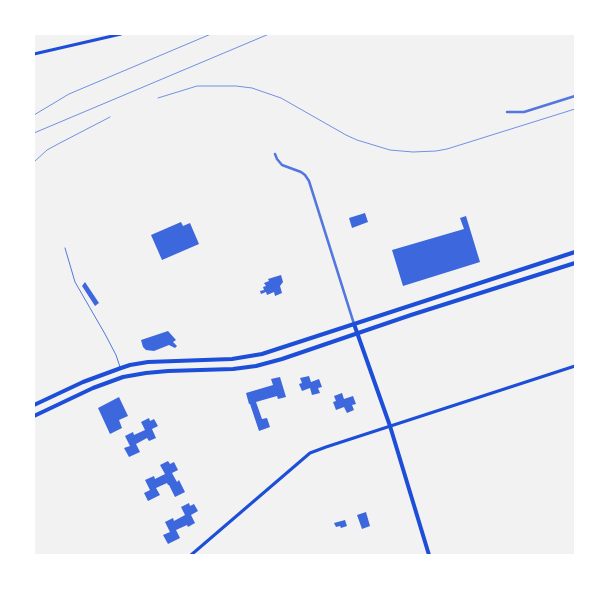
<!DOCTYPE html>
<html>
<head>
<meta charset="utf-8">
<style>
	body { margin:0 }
	#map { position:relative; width:609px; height:589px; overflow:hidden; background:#f2f2f2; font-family:Lato,sans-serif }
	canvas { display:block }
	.frame { position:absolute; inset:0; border:35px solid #fff; pointer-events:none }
</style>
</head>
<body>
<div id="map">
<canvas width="609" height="589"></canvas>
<div class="frame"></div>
</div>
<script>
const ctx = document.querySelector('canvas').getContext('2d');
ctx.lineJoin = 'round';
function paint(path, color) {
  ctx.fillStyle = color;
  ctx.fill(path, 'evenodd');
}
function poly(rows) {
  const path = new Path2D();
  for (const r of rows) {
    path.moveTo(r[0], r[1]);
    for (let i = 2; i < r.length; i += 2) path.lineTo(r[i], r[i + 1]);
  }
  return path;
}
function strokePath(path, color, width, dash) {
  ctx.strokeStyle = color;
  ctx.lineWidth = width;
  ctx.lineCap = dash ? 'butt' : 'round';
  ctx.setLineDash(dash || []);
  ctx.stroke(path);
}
paint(poly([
	[365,213,368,222,352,228,349,218],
	[466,216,480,262,403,286,392,250,464,229,460,218],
	[181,222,183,226,190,223,199,244,162,260,151,235],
	[281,275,283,282,280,286,282,293,275,296,274,292,267,295,266,292,261,294,260,291,264,290,263,287,266,286,264,283,269,281,268,279],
	[85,282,99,303,95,306,82,286],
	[168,331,176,340,173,342,177,346,175,348,169,345,154,351,146,350,143,347,141,340],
	[309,376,311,382,319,379,322,387,318,388,320,393,312,395,310,388,302,391,299,384,302,383,300,378],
	[280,377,286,397,278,399,277,396,256,402,262,419,267,418,270,427,259,431,250,404,249,404,246,393,273,385,271,379],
	[342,393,344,399,353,396,356,404,352,405,354,410,347,413,344,407,336,410,333,402,336,401,334,396],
	[119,397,128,416,119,420,122,428,110,434,98,408],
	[149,418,150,421,154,419,158,426,152,429,156,438,149,441,147,438,136,444,140,452,129,457,124,448,130,446,125,436,133,432,134,435,145,430,141,422],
	[168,461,170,464,174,462,178,470,172,473,177,482,179,480,185,492,175,497,169,485,168,485,167,483,156,488,160,495,148,501,144,493,150,490,145,480,154,476,155,479,165,474,160,465],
	[189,503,190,506,194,504,198,511,191,515,195,523,188,527,187,525,176,530,180,538,168,544,163,535,170,532,165,522,173,518,174,521,185,515,181,507],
	[366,512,370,526,362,529,357,515],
	[345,520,347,526,341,528,340,526,336,527,334,523]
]), '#3d67dc');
strokePath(poly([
	[65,248,75,282,105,334,116,355,120,367]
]), '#5277de', 1);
strokePath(poly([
	[507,112,524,112,575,96],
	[275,154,277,159,282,165,301,172,305,175,309,181,354,324]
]), '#5277de', 2.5);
strokePath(poly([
	[34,54,121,34],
	[191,555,310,453,326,447,575,366]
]), '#1d4ed8', 3);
strokePath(poly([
	[354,324,390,426,429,555],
	[34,405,83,382,121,368,130,365,148,362,232,359,262,354,575,252],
	[34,416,93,388,123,377,146,373,168,371,233,369,256,366,282,359,411,315,575,263]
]), '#1d4ed8', 4);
strokePath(poly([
	[158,98,197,86,236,86,252,88,281,98,346,135,357,140,390,150,413,152,436,151,447,149,575,109],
	[34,115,69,94,211,34],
	[34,133,269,34],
	[34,162,47,150,58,144,110,117]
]), '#7290e2', 1);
</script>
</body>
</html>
